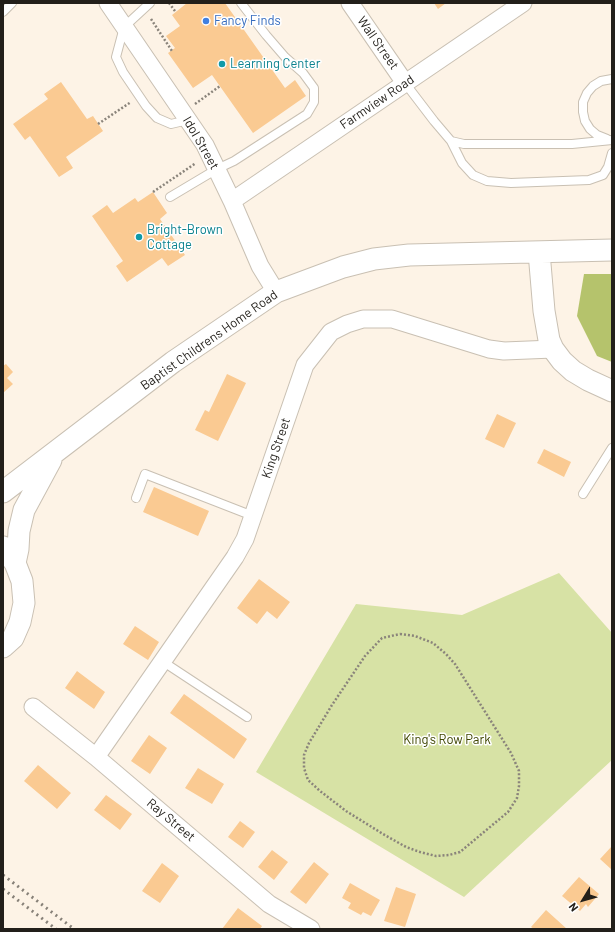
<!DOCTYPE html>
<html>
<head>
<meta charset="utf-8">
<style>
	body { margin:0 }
	#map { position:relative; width:615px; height:932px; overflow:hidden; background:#fdf3e6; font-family:Barlow,sans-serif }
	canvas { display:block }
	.frame { position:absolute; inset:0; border:4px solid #221f1a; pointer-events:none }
	.north { position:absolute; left:563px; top:880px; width:40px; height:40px; -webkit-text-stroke:3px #fff; paint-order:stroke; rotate:233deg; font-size:11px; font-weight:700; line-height:16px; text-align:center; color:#221f1a }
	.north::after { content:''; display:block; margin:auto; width:14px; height:18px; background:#221f1a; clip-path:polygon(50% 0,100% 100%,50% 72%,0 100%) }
</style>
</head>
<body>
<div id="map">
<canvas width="615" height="932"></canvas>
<div class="frame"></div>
<div class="north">N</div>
</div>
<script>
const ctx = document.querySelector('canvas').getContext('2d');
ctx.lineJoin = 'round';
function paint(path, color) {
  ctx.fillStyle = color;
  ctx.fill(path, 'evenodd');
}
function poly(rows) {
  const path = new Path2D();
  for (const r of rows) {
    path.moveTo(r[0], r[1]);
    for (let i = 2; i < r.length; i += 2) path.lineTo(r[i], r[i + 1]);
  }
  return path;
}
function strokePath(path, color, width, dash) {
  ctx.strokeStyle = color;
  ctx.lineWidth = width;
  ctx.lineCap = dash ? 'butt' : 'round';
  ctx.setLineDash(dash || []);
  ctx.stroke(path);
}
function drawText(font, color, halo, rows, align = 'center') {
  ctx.font = font + ' Barlow,sans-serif';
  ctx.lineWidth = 3;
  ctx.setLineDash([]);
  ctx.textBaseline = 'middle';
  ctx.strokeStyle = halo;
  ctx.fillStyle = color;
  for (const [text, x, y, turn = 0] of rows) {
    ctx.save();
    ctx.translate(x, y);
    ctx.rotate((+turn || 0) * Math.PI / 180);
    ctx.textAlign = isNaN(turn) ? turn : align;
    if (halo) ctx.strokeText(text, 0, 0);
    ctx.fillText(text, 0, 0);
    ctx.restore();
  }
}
paint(poly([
	[559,573,612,633,612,760,464,897,256,772,356,604,462,615]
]), '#d7e2a5');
paint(poly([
	[584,274,612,274,612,362,597,356,577,316]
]), '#b5c36c');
paint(poly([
	[187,3,225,3,285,88,295,80,306,96,253,133,212,75,193,88,168,53,175,48,166,36,180,26,172,15],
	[434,3,446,3,438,9],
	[61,82,87,119,93,116,103,131,66,157,73,168,59,177,30,136,25,140,13,124,48,99,44,94],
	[153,192,167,213,160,219,185,255,168,266,162,258,127,282,116,266,123,261,92,216,107,205,113,213,135,198,138,202],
	[6,364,13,372,7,378,13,384,3,393,3,366],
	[227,374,246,383,218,441,195,430,205,410,209,412],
	[497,414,516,423,504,448,485,439],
	[544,449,571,462,564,477,537,463],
	[154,487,209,511,198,536,143,512],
	[259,579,290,602,277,619,267,611,257,624,237,608],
	[135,626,159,642,148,660,123,644],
	[77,671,105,692,94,709,65,688],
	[184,694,247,739,234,759,170,713],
	[149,735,167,748,150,774,131,761],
	[38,765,71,793,57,809,24,781],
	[198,768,224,784,212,804,185,788],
	[106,795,132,814,120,830,94,810],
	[240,821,255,832,243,848,228,837],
	[612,846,612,870,600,859],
	[272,850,288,862,274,880,258,867],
	[314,862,329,874,306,904,290,892],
	[162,863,179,876,160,903,142,891],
	[579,877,599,894,588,907,586,904,580,911,562,896],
	[350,883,380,900,371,916,363,912,361,915,348,908,351,903,342,898],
	[396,887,416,894,405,927,384,921],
	[238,908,262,926,260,929,222,929],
	[546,910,567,929,534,929,531,927]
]), '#faca92');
const service = poly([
	[150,3,124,27,116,57,123,72,146,106,157,118,171,124,188,120],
	[3,12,12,3],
	[405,83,434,121,451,141,464,144,572,144,612,140],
	[607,139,597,135,590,129,585,121,583,112,583,102,587,93,593,86,601,81,612,79],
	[451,141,462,163,473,175,487,181,511,183,589,180,603,175,608,167,612,153],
	[170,197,217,169,234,161,307,114,314,102,314,88,303,73,285,57,266,35,241,3],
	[583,494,612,448],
	[136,498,145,474,253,516],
	[162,661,247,717]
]);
const minor = poly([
	[108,3,205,145,232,201,260,266,276,292],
	[350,3,405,83],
	[232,201,523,3],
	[33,707,96,757,269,904,311,929],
	[96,757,235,557,245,539,305,365,331,332,347,324,363,319,392,319,489,349,504,351,553,349]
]);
const tertiary = poly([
	[539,252,544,311,549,340,553,349,562,361,573,371,588,380,612,391],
	[3,492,173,362,276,292,343,267,374,259,409,255,612,250],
	[3,547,15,563,22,581,24,603,20,622,13,638,3,647],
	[15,563,18,549,19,531,24,510,51,460]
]);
strokePath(service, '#c9c0b3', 10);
strokePath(minor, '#c9c0b3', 19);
strokePath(tertiary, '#c9c0b3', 23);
strokePath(poly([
	[169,3,175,11],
	[151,19,172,51],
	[195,104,220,86],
	[98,124,131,102],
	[153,192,196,163],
	[400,634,415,636,433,643,446,654,455,664,511,753,519,771,519,786,517,798,508,812,460,852,449,855,436,856,420,852,406,847,383,834,346,811,320,791,308,780,304,768,304,755,309,743,332,705,365,656,382,638,400,634]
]), '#8a847b', 2.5, [2, 2]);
strokePath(service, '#fff', 8);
strokePath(minor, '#fff', 17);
strokePath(tertiary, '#fff', 21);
strokePath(poly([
	[3,875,74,929],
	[3,889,56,929]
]), '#878178', 3, [2, 4]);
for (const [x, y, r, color] of [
	[206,21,4,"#3f7fe0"],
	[222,64,4,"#0f9aa8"],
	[139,237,4,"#0f9aa8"]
]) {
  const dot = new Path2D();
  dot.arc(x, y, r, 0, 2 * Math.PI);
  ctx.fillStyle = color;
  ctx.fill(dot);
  strokePath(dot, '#fff', 1.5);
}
drawText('13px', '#366cbe', '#fff', [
	["Fancy Finds",214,21]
], 'left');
drawText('13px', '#221f1a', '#fff', [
	["Wall Street",378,43,55],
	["Farmview Road",377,102,-34],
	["Idol Street",201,143,60],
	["Baptist Childrens Home Road",209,340,-35],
	["King Street",276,448,-71],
	["Ray Street",171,820,40]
]);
drawText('13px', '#0d838f', '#fff', [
	["Learning Center",230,64],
	["Bright-Brown",147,230],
	["Cottage",147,245]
], 'left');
drawText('13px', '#404702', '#fff', [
	["King's Row Park",447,740]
]);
</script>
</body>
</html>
